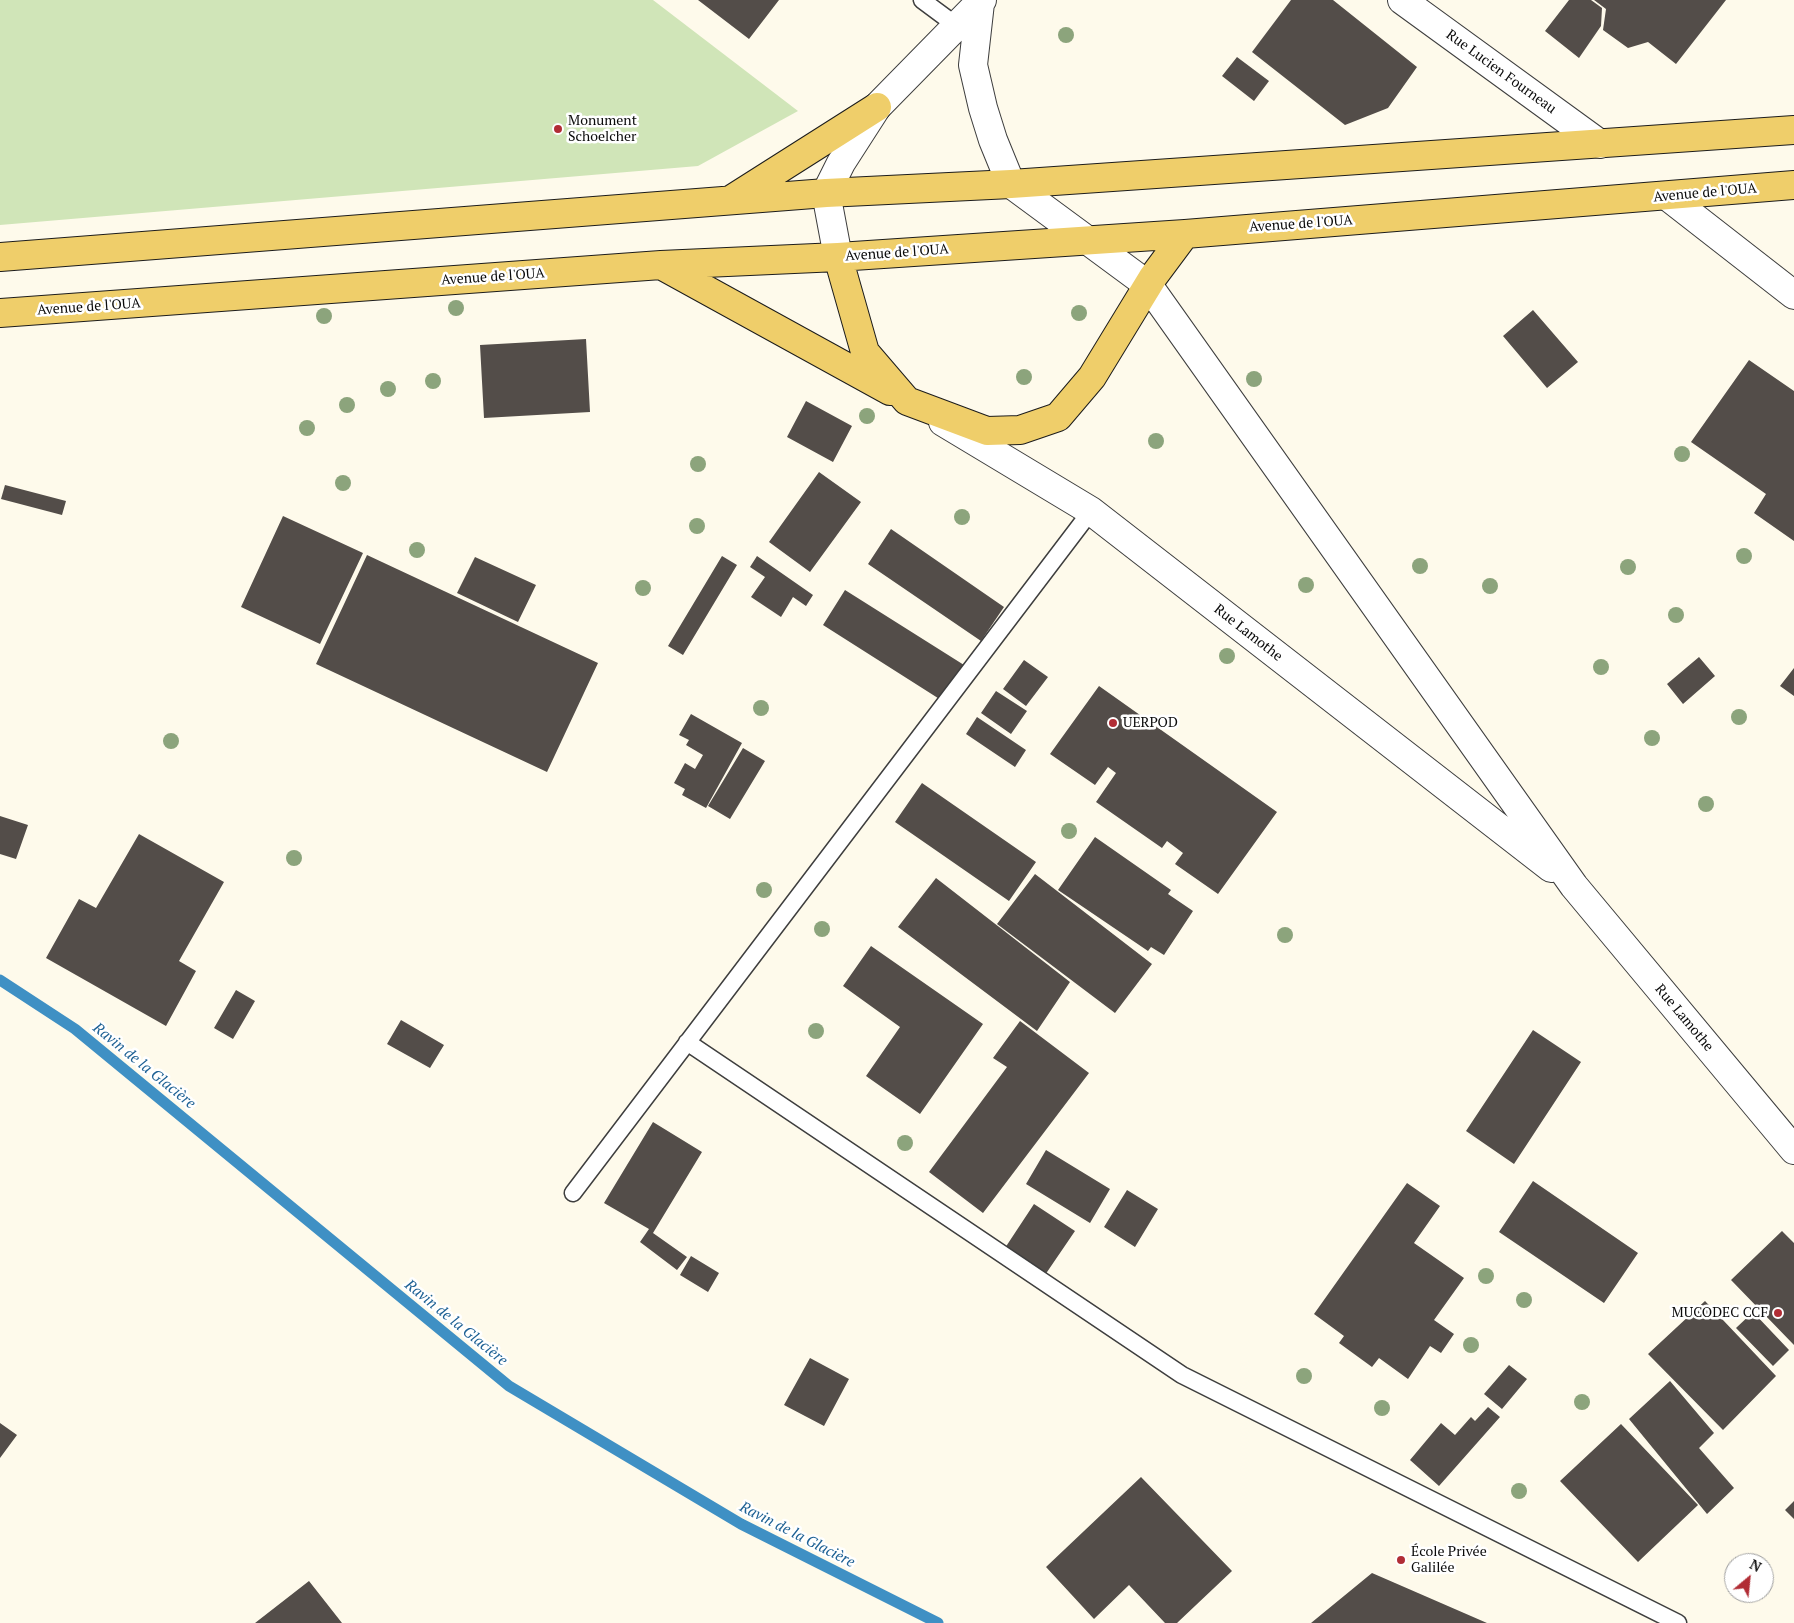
<!DOCTYPE html>
<html>
<head>
<meta charset="utf-8">
<style>
	body { margin:0 }
	#map { position:relative; width:1794px; height:1623px; overflow:hidden; background:#fefaeb; font-family:"PT Serif",serif }
	canvas { display:block }
	.north { position:absolute; left:1724px; top:1553px; width:50px; height:50px; box-sizing:border-box; background:#fff; border:1px solid #9d9d9d; border-radius:50%; rotate:28deg; font-size:14px; font-weight:700; line-height:20px; text-align:center; color:#0b0b0b }
	.north::after { content:''; display:block; margin:auto; width:18px; height:22px; background:#b12d35; clip-path:polygon(50% 0,100% 100%,50% 72%,0 100%) }
</style>
</head>
<body>
<div id="map">
<canvas width="1794" height="1623"></canvas>
<div class="north">N</div>
</div>
<script>
const ctx = document.querySelector('canvas').getContext('2d');
ctx.lineJoin = 'round';
function paint(path, color) {
  ctx.fillStyle = color;
  ctx.fill(path, 'evenodd');
}
function poly(rows) {
  const path = new Path2D();
  for (const r of rows) {
    path.moveTo(r[0], r[1]);
    for (let i = 2; i < r.length; i += 2) path.lineTo(r[i], r[i + 1]);
  }
  return path;
}
function strokePath(path, color, width, dash) {
  ctx.strokeStyle = color;
  ctx.lineWidth = width;
  ctx.lineCap = dash ? 'butt' : 'round';
  ctx.setLineDash(dash || []);
  ctx.stroke(path);
}
function drawText(font, color, halo, rows, align = 'center') {
  ctx.font = font + ' "PT Serif",serif';
  ctx.lineWidth = 5;
  ctx.setLineDash([]);
  ctx.textBaseline = 'middle';
  ctx.strokeStyle = halo;
  ctx.fillStyle = color;
  for (const [text, x, y, turn = 0] of rows) {
    ctx.save();
    ctx.translate(x, y);
    ctx.rotate((+turn || 0) * Math.PI / 180);
    ctx.textAlign = isNaN(turn) ? turn : align;
    if (halo) ctx.strokeText(text, 0, 0);
    ctx.fillText(text, 0, 0);
    ctx.restore();
  }
}
paint(poly([
	[0,0,653,0,798,111,698,166,0,225]
]), '#d0e5b8');
strokePath(poly([
	[0,980,75,1029,509,1386,741,1524,938,1623]
]), '#3f90c4', 11);
paint(poly([
	[698,0,779,0,749,39],
	[1291,0,1333,0,1417,67,1388,108,1345,125,1252,52],
	[1569,0,1591,0,1602,8,1601,26,1579,58,1545,31],
	[1594,0,1726,0,1676,64,1648,42,1628,48,1603,30,1606,9],
	[1237,57,1269,81,1254,101,1222,76],
	[1533,310,1578,362,1547,388,1503,336],
	[586,339,590,412,484,418,480,345],
	[1749,360,1794,391,1794,541,1754,513,1766,494,1691,442],
	[806,401,852,426,833,462,787,437],
	[819,472,861,502,810,572,769,542],
	[5,485,66,501,62,515,1,499],
	[283,516,363,553,320,644,241,607],
	[891,529,1004,607,981,641,868,564],
	[367,555,598,663,547,772,316,664],
	[722,556,737,565,683,655,668,646],
	[757,556,813,595,806,606,793,597,781,617,751,597,765,577,750,567],
	[475,557,536,585,518,622,457,593],
	[845,590,964,665,941,700,823,625],
	[1699,657,1715,676,1683,704,1667,684],
	[1024,660,1048,677,1026,706,1003,689],
	[1794,668,1794,696,1780,686],
	[1099,686,1277,812,1218,894,1175,864,1183,853,1167,841,1162,848,1096,802,1116,773,1108,767,1095,785,1050,754],
	[996,691,1027,711,1011,734,981,713],
	[691,714,742,743,706,808,682,795,685,789,674,783,685,763,695,769,703,755,686,745,689,740,679,735],
	[977,717,1026,750,1015,767,966,734],
	[743,748,765,761,730,819,708,806],
	[922,783,1036,862,1009,901,895,822],
	[0,816,28,825,16,859,0,854],
	[139,834,224,882,179,961,196,971,166,1026,46,958,79,899,96,908],
	[1095,837,1171,890,1168,894,1193,911,1164,955,1151,947,1148,951,1058,890],
	[1035,874,1152,964,1115,1013,997,924],
	[936,878,1070,982,1037,1031,898,927],
	[871,946,983,1024,920,1114,866,1076,900,1027,843,986],
	[236,990,255,1001,233,1039,214,1028],
	[401,1020,444,1045,430,1068,387,1044],
	[1020,1021,1089,1073,983,1213,929,1172,1007,1067,993,1058],
	[1533,1030,1581,1062,1514,1164,1466,1131],
	[653,1122,702,1152,653,1233,687,1257,677,1270,640,1242,649,1229,604,1203],
	[1046,1150,1110,1189,1090,1223,1026,1184],
	[1533,1181,1638,1253,1604,1303,1499,1232],
	[1407,1183,1440,1206,1414,1243,1464,1278,1434,1320,1454,1334,1441,1353,1430,1346,1408,1379,1379,1358,1372,1367,1339,1343,1344,1336,1314,1314],
	[1127,1190,1158,1209,1135,1247,1104,1227],
	[1034,1204,1075,1231,1045,1275,1005,1248],
	[1782,1231,1794,1243,1794,1345,1731,1280],
	[691,1256,719,1273,708,1292,680,1275],
	[1705,1301,1776,1376,1723,1430,1648,1354],
	[1753,1312,1789,1350,1773,1366,1736,1328],
	[810,1358,849,1379,824,1426,784,1405],
	[1509,1365,1527,1379,1502,1409,1484,1394],
	[1670,1381,1714,1433,1699,1448,1734,1488,1707,1514,1629,1419],
	[1488,1407,1500,1417,1439,1486,1410,1460,1441,1423,1455,1435,1471,1417,1475,1421],
	[0,1423,17,1435,0,1458],
	[1621,1424,1698,1505,1638,1562,1560,1481],
	[1141,1477,1232,1571,1177,1623,1165,1623,1129,1585,1094,1619,1046,1567],
	[1794,1501,1794,1519,1785,1510],
	[1372,1573,1487,1623,1311,1623],
	[309,1581,342,1623,255,1623]
]), '#534d49');
const service = poly([
	[922,0,957,26],
	[687,1042,1182,1375,1678,1623],
	[573,1193,1091,511]
]);
const minor = poly([
	[1667,196,1794,295],
	[1087,240,1148,285,1574,886,1794,1150],
	[943,422,1091,511,1551,868]
]);
const tertiary = poly([
	[1402,0,1600,144],
	[980,3,973,65,983,108,993,140,1011,184,1087,240],
	[838,257,826,193,841,163,877,107,982,0]
]);
const primary = poly([
	[732,199,877,107],
	[0,257,826,193,1011,184,1794,130],
	[838,257,865,352,907,401,987,431,1020,430,1058,417,1092,377,1153,277,1185,234],
	[661,265,890,391],
	[0,313,661,265,838,257,1185,234,1794,185]
]);
strokePath(service, '#3e3e3e', 19);
strokePath(minor, '#3e3e3e', 30);
strokePath(tertiary, '#3e3e3e', 30);
strokePath(primary, '#1c1c1c', 30);
strokePath(service, '#fff', 16);
strokePath(minor, '#fff', 28);
strokePath(tertiary, '#fff', 28);
strokePath(primary, '#efce6a', 28);
ctx.fillStyle = '#8ca47c';
for (const [x, y] of [
	[1066,35],
	[456,308],
	[1079,313],
	[324,316],
	[1024,377],
	[1254,379],
	[433,381],
	[388,389],
	[347,405],
	[867,416],
	[307,428],
	[1156,441],
	[1682,454],
	[698,464],
	[343,483],
	[962,517],
	[697,526],
	[417,550],
	[1744,556],
	[1420,566],
	[1628,567],
	[1306,585],
	[1490,586],
	[643,588],
	[1676,615],
	[1227,656],
	[1601,667],
	[761,708],
	[1739,717],
	[1652,738],
	[171,741],
	[1706,804],
	[1069,831],
	[294,858],
	[764,890],
	[822,929],
	[1285,935],
	[816,1031],
	[905,1143],
	[1486,1276],
	[1524,1300],
	[1471,1345],
	[1304,1376],
	[1582,1402],
	[1382,1408],
	[1519,1491]
]) {
  ctx.beginPath();
  ctx.arc(x, y, 8, 0, 2 * Math.PI);
  ctx.fill();
}
for (const [x, y, r, color] of [
	[558,129,5,"#b12d35"],
	[1113,723,5,"#b12d35"],
	[1778,1313,5,"#b12d35"],
	[1401,1560,5,"#b12d35"]
]) {
  const dot = new Path2D();
  dot.arc(x, y, r, 0, 2 * Math.PI);
  ctx.fillStyle = color;
  ctx.fill(dot);
  strokePath(dot, '#fff', 2);
}
drawText('14px', '#0b0b0b', '#fff', [
	["Rue Lucien Fourneau",1501,72,36],
	["Avenue de l'OUA",1705,193,-5],
	["Avenue de l'OUA",1301,224,-4],
	["Avenue de l'OUA",897,253,-4],
	["Avenue de l'OUA",493,277,-4],
	["Avenue de l'OUA",89,307,-4],
	["Rue Lamothe",1248,633,38],
	["Rue Lamothe",1684,1018,50]
]);
drawText('14px', '#0b0b0b', '#fff', [
	["Monument",568,121],
	["Schoelcher",568,137],
	["UERPOD",1123,723],
	["MUCODEC CCF",1768,1313,"right"],
	["École Privée",1411,1552],
	["Galilée",1411,1568]
], 'left');
drawText('italic 15px', '#1e6194', '#fff', [
	["Ravin de la Glacière",144,1066,39],
	["Ravin de la Glacière",456,1323,39],
	["Ravin de la Glacière",797,1535,27]
]);
</script>
</body>
</html>
